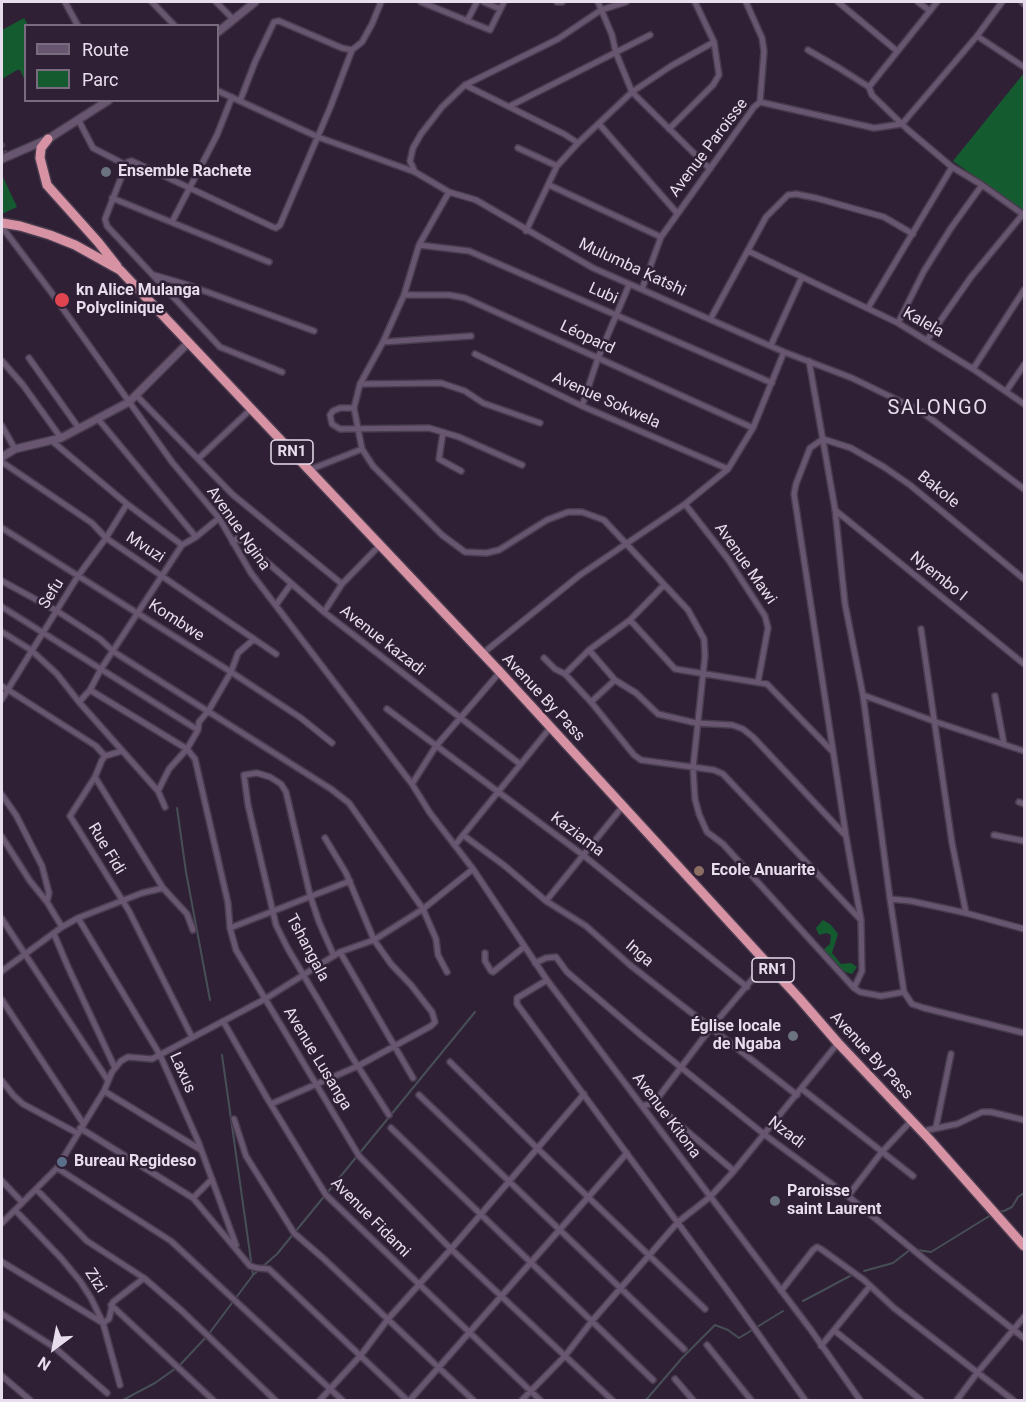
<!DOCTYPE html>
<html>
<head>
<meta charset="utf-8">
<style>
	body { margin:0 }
	#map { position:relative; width:1026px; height:1402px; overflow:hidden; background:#2f2036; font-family:Roboto,sans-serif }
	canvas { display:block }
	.frame { position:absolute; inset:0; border:3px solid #e7ddec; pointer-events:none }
	.legend { position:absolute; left:24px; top:24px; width:195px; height:78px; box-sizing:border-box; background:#2f2036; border:2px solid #796c7f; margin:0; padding:8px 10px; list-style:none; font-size:18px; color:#e7ddec }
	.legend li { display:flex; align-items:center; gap:12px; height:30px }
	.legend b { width:30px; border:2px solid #796c7f }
	.north { position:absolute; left:24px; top:1318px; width:60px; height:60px; -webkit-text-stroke:4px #2f2036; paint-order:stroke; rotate:212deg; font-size:16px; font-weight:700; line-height:24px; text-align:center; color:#e7ddec }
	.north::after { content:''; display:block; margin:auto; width:21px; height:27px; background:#e7ddec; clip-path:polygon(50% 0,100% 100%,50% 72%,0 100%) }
</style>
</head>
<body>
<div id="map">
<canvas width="1026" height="1402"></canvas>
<div class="frame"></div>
<ul class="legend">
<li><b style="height:8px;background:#685670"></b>Route</li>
<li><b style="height:16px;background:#145c30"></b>Parc</li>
</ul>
<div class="north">N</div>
</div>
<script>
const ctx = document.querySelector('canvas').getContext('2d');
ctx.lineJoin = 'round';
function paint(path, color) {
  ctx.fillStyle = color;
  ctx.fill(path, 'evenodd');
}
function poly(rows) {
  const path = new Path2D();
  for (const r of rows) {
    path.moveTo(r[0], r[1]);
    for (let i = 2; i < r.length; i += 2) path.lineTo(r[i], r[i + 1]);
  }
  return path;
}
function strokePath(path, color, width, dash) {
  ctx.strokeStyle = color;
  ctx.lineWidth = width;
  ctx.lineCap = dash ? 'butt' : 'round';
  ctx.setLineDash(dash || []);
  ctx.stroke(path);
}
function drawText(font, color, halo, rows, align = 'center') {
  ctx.font = font + ' Roboto,sans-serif';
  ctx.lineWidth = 5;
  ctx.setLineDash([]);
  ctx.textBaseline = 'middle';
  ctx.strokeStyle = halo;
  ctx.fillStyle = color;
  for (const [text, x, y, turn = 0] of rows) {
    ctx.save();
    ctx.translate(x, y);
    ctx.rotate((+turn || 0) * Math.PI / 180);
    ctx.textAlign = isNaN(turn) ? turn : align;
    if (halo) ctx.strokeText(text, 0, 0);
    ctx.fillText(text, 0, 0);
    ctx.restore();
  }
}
paint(poly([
	[24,18,28,25,26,26,25,80,20,70,17,70,2,79,2,30],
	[1024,73,1024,212,953,161],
	[2,175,17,207,2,214],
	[823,920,831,925,838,934,832,953,841,964,851,963,857,967,852,974,839,970,829,961,823,950,830,944,831,935,826,933,819,935,816,928]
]), '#145c30');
strokePath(poly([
	[177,808,186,872,210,1000],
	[222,1055,253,1275],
	[996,1212,1004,1211,1012,1207,1018,1197,1024,1193],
	[864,1271,893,1263,911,1249,931,1252,991,1215],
	[803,1301,850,1276],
	[123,1400,155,1383,179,1366,208,1335,253,1275,277,1254,475,1012],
	[646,1400,682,1358,715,1325,728,1330,739,1338,783,1311]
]), '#474f56', 2);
strokePath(poly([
	[2,143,6,157]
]), '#4b3c51', 5, [5, 2.5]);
const minor = poly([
	[65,2,78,26],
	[152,2,175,26],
	[216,2,234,20],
	[421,2,490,30,504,2],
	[484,2,500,9],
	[557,2,562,2],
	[598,2,612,35,616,53,632,92,710,169],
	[746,2,762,38,764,51,760,102],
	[838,2,897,51],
	[918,2,930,11],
	[1022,2,1024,4],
	[467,21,477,2],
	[977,36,1024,67],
	[808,50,839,68,869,87,872,95,907,129,952,167,982,185,1024,215],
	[465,85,564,134,578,143],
	[869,87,937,2],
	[218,91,318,137,415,172,449,192,476,200,593,268,784,352,852,378,922,412,1024,489],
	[240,101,255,62,274,22,279,21,342,48,352,50],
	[510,106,650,35],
	[79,121,93,148,126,165],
	[599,124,677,213],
	[669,129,713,85,719,75,714,42,695,2],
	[518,148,557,166],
	[415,172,410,161,413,148,421,134,442,107,465,85,558,39,601,10,626,2],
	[549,185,661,237],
	[449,192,419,245,404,295,383,342,360,384,354,408,362,449,373,466,442,535,465,552,486,553,499,550,547,520,568,512,582,512,604,520,688,610,704,639,705,656,693,768,695,799,699,814,707,832,723,844,854,988,860,992,881,996,904,992,912,1004,924,1008,1024,1033],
	[112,198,269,262],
	[172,222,217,135,232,97],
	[2,227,51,292,172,462,219,518,251,573,412,784,430,813,473,869,547,980,811,1330,860,1400],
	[526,231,557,166,578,143,632,92,671,66,714,42],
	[419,245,469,251,772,383],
	[748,251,898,323,973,369,1024,404],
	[154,275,188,285,314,331],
	[642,289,661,237,754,107,760,102,874,128,902,124,977,36,1002,2],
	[404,295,449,295,465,298,753,428],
	[868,308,952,167],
	[711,318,766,217,788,195,796,194,816,198,884,217,913,234],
	[898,323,924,271,951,228,982,185],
	[927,340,971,277,1023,214],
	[383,342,471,336],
	[771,345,802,277],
	[475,354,582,406,728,469],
	[29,358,78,427],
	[2,361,23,385,61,438],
	[809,361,835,509,845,604,863,695,890,899,904,992],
	[973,369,1024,290],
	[282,372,220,347,107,226,105,219,126,165,128,162,132,161,273,227,276,228,280,225,330,108,352,50,362,42,372,24,381,2],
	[360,384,441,383,465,391,483,403,540,423],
	[1007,390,1024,365],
	[136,395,232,494,342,584],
	[582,406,598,358,629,285],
	[354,408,340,408,333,411,330,415,332,424,340,429,429,428,459,437,522,465],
	[98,419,196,537],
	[2,426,15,449],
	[443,432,439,459,461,471],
	[52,441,127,504,182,545],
	[198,459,251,409],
	[2,462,92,523,106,538,276,654],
	[309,470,362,449],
	[685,504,728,559,765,616,768,628,758,682],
	[835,510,1024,664],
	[2,528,231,672,301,718,332,743],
	[233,543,236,539,243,541,324,612,520,764],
	[2,581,57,611,100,639,114,652,331,789,349,803,423,909,436,939,438,955,447,972],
	[663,586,630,620,589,650,565,674,591,702,634,755,641,760,714,770,723,774,860,919],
	[276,605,291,584],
	[2,607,198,730],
	[324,612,342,584,380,545],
	[630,620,675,669,767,684,833,752],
	[921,629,952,843,966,913],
	[2,632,31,650,57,674,79,702,158,791,165,807],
	[589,650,615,680,636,693,658,714,696,723,732,725,743,729,753,737,845,835],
	[482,654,580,575,685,504,728,469,753,428,784,352],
	[544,658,555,669,565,674],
	[2,686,96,746,105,756,102,760,95,777,70,816,129,911,192,1037],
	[90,690,187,749,195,759,228,903,230,928,236,950,359,1156,451,1249,612,1400],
	[863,695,936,722,1024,751],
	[995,696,1004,744],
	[2,699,78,576,106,538,127,504],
	[79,702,90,690,101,669,182,545,196,537,219,518],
	[591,702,615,680],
	[387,709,583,855,747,987],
	[105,756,122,751],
	[95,777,163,888,187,914,193,930],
	[412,784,436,746,500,672],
	[158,791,169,769,187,749,198,730,199,722,209,710,231,672,238,653,254,639],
	[2,795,16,815,42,866,49,893,47,902],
	[1019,802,1024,804],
	[463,835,505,866,546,901,586,926,630,965,797,1095],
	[994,835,1024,841],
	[2,837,30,881,47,902,62,927],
	[455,845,550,728],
	[890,899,911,901,966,913,1024,929],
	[546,901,623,806],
	[78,918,160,1055,198,1141,236,1245],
	[2,919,107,1079],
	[230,928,350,881],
	[54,934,68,967,115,1068],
	[340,952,413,1078],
	[485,953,485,961,491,971,493,972,524,947],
	[334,956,319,922,310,895,286,792,281,784,270,777,257,773,244,775,248,805,276,925,288,949,352,1057,389,1115],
	[535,963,546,958,556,957,567,972,642,1036,765,1135,848,1196,934,1267,1024,1338],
	[2,971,62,927,78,918,142,893,163,888],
	[547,980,517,998,517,1004,733,1298,805,1400],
	[854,988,862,971,861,920,846,836,794,494,796,484,810,448,823,439,851,448,884,467,910,485,1024,579],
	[2,1000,83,1123],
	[223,1021,267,1098,326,1195,540,1400],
	[450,1062,538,1149,705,1309],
	[2,1081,14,1096,23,1104,77,1133],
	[802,1089,913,1176],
	[104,1091,201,1150],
	[419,1095,684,1349],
	[654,1103,734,1171],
	[271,1104,358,1066,431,1026,435,1022,432,1012,411,985,391,964,374,940,346,873,325,838],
	[642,1106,654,1103,710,1029,766,963],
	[234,1119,246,1156,294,1233,323,1258,473,1400],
	[936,1127,951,1054],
	[80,1128,193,1198,250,1266,257,1268,269,1269,407,1400],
	[391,1128,653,1380],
	[928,1136,926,1133,928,1130,957,1124,982,1112,991,1112,1024,1120],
	[57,1168,171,1241,342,1400],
	[2,1181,22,1202],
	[36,1189,87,1241,144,1278,182,1311,275,1400],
	[848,1196,881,1153,911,1121],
	[193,1198,212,1179],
	[15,1210,61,1258,80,1281,91,1298,103,1323,120,1385],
	[2,1223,57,1168,104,1091,112,1072,121,1061,128,1057,152,1059,265,999,340,952,374,940,423,909,473,869],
	[2,1262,103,1323,109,1319,113,1302,144,1278],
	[781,1291,813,1250,817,1247,821,1249,864,1280,894,1308,1013,1400],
	[111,1305,213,1400],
	[2,1314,54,1347,107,1393],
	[835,1331,921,1400],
	[707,1345,751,1400],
	[821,1346,870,1286],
	[2,1376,30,1400],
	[675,1379,693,1400],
	[320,1400,361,1355,388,1319,451,1249,584,1094],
	[410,1400,627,1153],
	[522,1400,565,1356,592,1321,678,1222,710,1197,734,1171,838,1043],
	[957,1400,977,1373,1024,1317]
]);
const tertiary = poly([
	[218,32,255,2],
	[2,159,48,139,109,100],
	[2,457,15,449,61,438,129,402,189,342]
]);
const trunk = poly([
	[48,139,41,148,40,158,47,185,98,242,117,266],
	[2,223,20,226,50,235,75,245,120,270,500,672,799,998,838,1043,930,1140,1024,1246]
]);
strokePath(minor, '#493c4f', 8);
strokePath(tertiary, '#493c4f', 10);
strokePath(trunk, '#493c4f', 12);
strokePath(minor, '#685670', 5);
strokePath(tertiary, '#685670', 7);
strokePath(trunk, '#d792a4', 9);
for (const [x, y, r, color] of [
	[106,172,6,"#6b7280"],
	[62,300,8,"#e0444e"],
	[699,871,6,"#8d6e63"],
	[793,1036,6,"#6b7280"],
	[62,1162,6,"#5c6f8a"],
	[775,1201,6,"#6b7280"]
]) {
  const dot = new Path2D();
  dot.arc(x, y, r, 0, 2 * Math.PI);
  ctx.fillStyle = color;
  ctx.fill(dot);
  strokePath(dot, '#2f2036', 2);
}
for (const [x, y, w] of [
	[292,452,42],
	[773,970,42]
]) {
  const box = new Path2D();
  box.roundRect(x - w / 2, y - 12, w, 24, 4.5);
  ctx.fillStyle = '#2f2036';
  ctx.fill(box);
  strokePath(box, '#e7ddec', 1.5);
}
drawText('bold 15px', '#e7ddec', null, [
	["RN1",292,452],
	["RN1",773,970]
]);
drawText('16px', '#e7ddec', '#2f2036', [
	["Avenue Paroisse",709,148,-53],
	["Mulumba Katshi",632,268,25],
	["Lubi",603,294,24],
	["Kalela",923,323,30],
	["Léopard",587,338,25],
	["Avenue Sokwela",606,401,24],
	["Bakole",938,490,39],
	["Avenue Ngina",238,529,55],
	["Mvuzi",145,548,33],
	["Avenue Mawi",745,564,55],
	["Nyembo I",938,577,39],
	["Sefu",52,594,-58],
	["Kombwe",176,621,33],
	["Avenue kazadi",382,641,38],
	["Avenue By Pass",543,698,47],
	["Kaziama",577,835,37],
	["Rue Fidi",106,849,59],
	["Tshangala",307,948,62],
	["Inga",639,954,41],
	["Avenue By Pass",871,1056,47],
	["Avenue Lusanga",317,1059,59],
	["Laxus",182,1073,66],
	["Avenue Kitona",666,1116,53],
	["Nzadi",786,1133,37],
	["Avenue Fidami",370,1218,45],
	["Zizi",95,1281,57]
]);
drawText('bold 16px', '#e7ddec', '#2f2036', [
	["Ensemble Rachete",118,172],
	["kn Alice Mulanga",76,291],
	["Polyclinique",76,309],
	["Ecole Anuarite",711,871],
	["Église locale",781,1027,"right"],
	["de Ngaba",781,1045,"right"],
	["Bureau Regideso",74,1162],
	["Paroisse",787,1192],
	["saint Laurent",787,1210]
], 'left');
ctx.letterSpacing = '1.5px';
drawText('20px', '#e7ddec', '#2f2036', [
	["SALONGO",938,409]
]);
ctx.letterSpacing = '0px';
</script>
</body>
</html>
